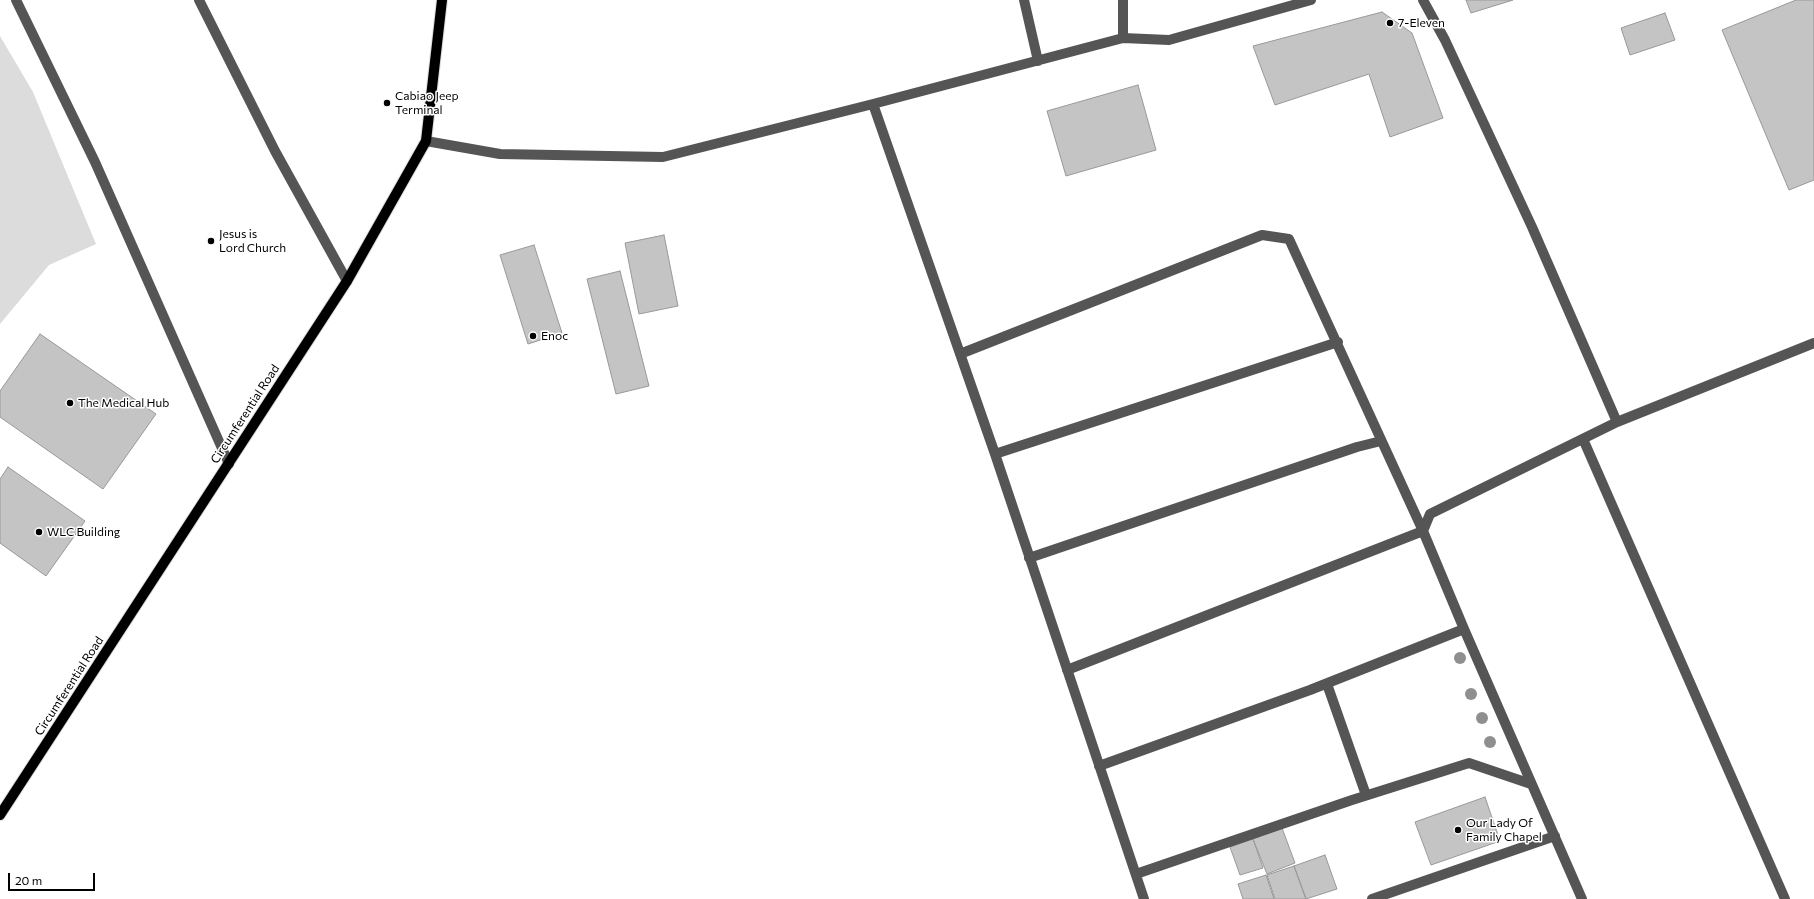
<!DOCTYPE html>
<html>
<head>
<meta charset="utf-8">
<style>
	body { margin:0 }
	#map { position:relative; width:1814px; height:899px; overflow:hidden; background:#fff; font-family:Commissioner,sans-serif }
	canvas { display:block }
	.scale { position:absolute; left:8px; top:873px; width:87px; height:18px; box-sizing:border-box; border:2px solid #000; border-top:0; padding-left:5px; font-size:12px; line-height:14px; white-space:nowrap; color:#000; -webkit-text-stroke:3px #fff; paint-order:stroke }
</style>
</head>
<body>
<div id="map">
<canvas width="1814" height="899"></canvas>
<div class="scale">20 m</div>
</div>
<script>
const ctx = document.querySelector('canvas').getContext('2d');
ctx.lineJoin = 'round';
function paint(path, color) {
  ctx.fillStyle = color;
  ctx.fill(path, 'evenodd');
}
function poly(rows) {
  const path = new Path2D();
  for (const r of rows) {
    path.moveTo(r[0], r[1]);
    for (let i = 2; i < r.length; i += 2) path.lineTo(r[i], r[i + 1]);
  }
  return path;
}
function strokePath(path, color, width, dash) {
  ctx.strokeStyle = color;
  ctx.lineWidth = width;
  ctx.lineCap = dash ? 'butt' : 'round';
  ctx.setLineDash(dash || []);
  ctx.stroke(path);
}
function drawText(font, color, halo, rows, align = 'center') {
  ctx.font = font + ' Commissioner,sans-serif';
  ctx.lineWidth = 3;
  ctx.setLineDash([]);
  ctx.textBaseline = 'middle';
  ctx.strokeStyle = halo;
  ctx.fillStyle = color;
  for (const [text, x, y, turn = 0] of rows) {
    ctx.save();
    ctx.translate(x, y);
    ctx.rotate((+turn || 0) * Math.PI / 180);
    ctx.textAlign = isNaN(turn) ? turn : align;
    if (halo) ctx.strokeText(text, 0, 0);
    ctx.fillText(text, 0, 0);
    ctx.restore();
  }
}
paint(poly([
	[0,36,33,92,96,244,49,265,0,324]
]), '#dcdcdc');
const building = poly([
	[1466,0,1513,0,1471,13,1466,0],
	[1796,0,1814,0,1814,180,1789,190,1722,30,1796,0],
	[1382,12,1412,33,1443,118,1390,137,1369,74,1275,105,1253,46,1382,12],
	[1665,13,1675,40,1630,55,1621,28,1665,13],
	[1138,85,1156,150,1066,176,1047,111,1138,85],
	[664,235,678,306,639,314,625,243,664,235],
	[534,245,562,333,528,344,500,255,534,245],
	[620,271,649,386,616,394,587,279,620,271],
	[40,334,156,414,103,489,0,417,0,391,40,334],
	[8,467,85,521,46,576,0,543,0,479,8,467],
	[1485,797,1500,841,1431,865,1415,822,1485,797],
	[1282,828,1295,863,1267,874,1253,839,1282,828],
	[1253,839,1263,868,1240,875,1230,847,1253,839],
	[1325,855,1337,889,1306,899,1294,866,1325,855],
	[1294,866,1306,899,1275,899,1267,875,1294,866],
	[1266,875,1274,899,1243,899,1238,884,1266,875]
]);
paint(building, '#c4c4c4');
strokePath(building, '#999', 1);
const major = poly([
	[0,815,347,281,426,141,442,0]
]);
strokePath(major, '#dbdbdb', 12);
strokePath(poly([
	[16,0,95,162,229,464],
	[199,0,275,151,347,281],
	[1024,0,1038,61],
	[1423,0,1445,40,1532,227,1617,422],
	[1123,38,1169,40,1311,0],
	[873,104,995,454,1144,899],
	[426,141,500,154,663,157,873,104,1123,38,1123,0],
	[960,354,1262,235,1289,239,1423,531,1464,629,1582,899],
	[1583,439,1785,899],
	[995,454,1338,342],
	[1029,558,1357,447,1381,441],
	[1067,670,1423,531,1430,514,1617,422,1814,343],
	[1327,684,1366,795],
	[1099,766,1310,690,1464,629],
	[1136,874,1352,800,1469,763,1531,784],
	[1372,899,1555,836]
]), '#555', 10);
strokePath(major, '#000', 10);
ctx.fillStyle = '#8f8f8f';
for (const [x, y] of [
	[1460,658],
	[1471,694],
	[1482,718],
	[1490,742]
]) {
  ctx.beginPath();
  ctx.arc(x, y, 6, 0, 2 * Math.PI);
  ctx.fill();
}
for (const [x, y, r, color] of [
	[1390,23,4,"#000"],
	[387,103,4,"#000"],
	[211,241,4,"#000"],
	[533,336,4,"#000"],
	[70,403,4,"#000"],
	[39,532,4,"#000"],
	[1458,830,4,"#000"]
]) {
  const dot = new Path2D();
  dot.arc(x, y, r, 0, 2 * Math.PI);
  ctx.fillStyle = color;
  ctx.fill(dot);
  strokePath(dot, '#fff', 1.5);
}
drawText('12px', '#000', '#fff', [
	["7-Eleven",1398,23],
	["Cabiao Jeep",395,96],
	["Terminal",395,110],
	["Jesus is",219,234],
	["Lord Church",219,248],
	["Enoc",541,336],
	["The Medical Hub",78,403],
	["WLC Building",47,532],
	["Our Lady Of",1466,823],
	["Family Chapel",1466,837]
], 'left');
drawText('12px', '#000', '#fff', [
	["Circumferential Road",245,414,-57],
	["Circumferential Road",69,686,-57]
]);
</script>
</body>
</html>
